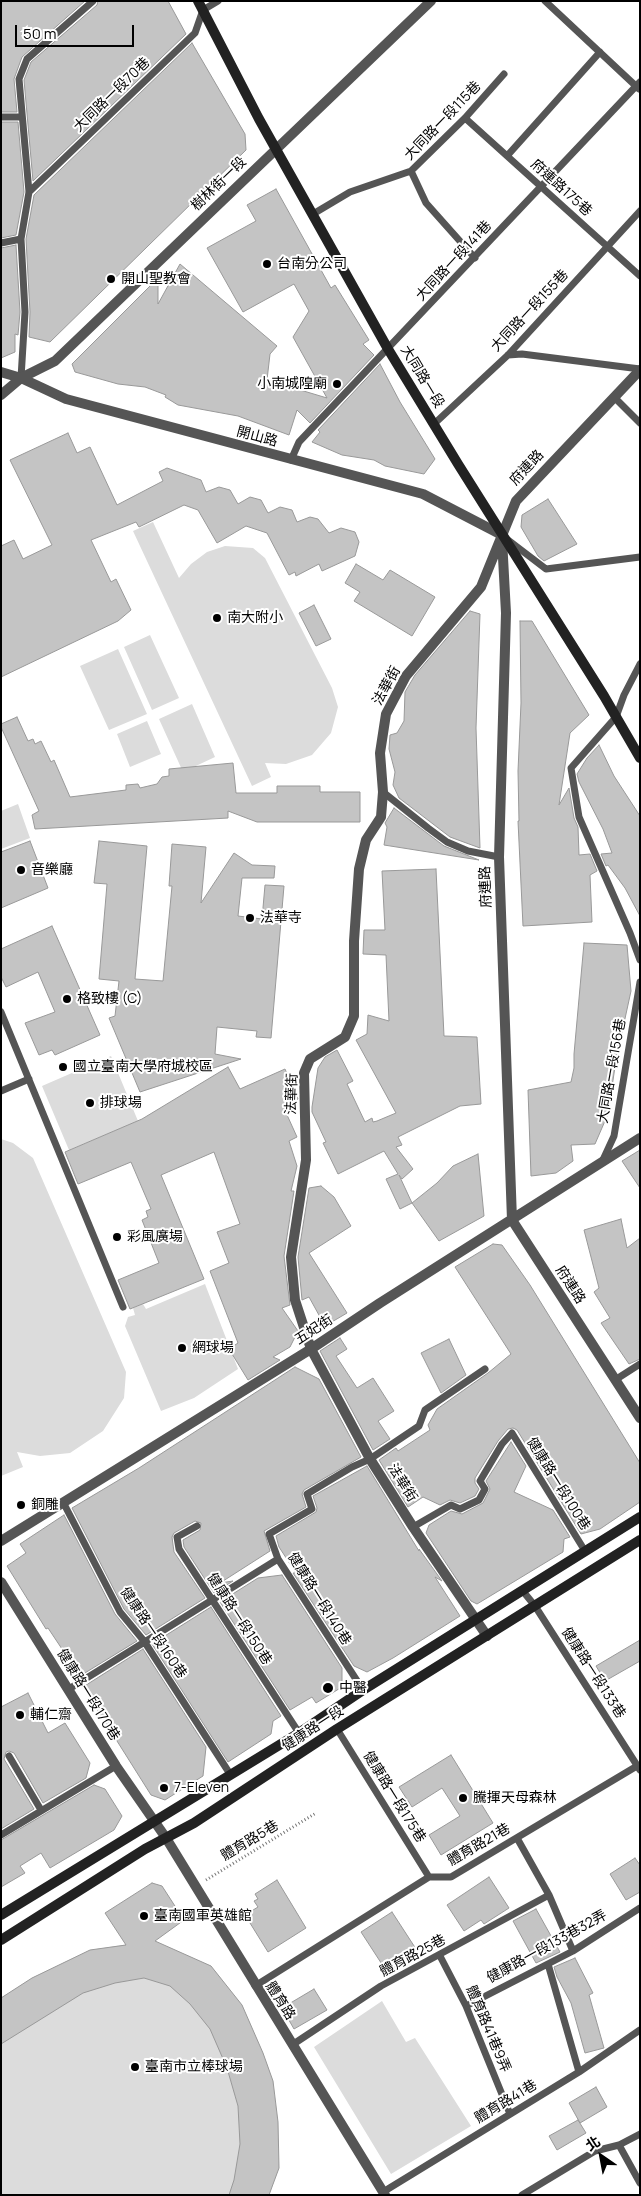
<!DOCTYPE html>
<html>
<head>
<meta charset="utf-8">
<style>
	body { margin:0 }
	#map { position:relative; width:641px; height:2196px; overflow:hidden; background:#fff; font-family:Manrope,"Noto Sans TC",sans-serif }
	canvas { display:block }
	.frame { position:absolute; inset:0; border:2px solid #000; pointer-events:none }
	.north { position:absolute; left:576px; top:2131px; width:50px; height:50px; -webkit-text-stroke:4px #fff; paint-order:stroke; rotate:327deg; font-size:14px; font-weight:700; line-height:20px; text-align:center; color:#000 }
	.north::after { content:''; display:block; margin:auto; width:18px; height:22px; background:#000; clip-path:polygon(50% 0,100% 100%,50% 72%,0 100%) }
	.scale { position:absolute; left:15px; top:25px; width:119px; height:22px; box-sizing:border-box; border:2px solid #000; border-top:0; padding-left:6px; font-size:15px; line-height:18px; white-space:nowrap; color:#000; -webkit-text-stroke:4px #fff; paint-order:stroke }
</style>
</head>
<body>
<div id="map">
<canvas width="641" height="2196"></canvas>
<div class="frame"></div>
<div class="north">北</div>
<div class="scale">50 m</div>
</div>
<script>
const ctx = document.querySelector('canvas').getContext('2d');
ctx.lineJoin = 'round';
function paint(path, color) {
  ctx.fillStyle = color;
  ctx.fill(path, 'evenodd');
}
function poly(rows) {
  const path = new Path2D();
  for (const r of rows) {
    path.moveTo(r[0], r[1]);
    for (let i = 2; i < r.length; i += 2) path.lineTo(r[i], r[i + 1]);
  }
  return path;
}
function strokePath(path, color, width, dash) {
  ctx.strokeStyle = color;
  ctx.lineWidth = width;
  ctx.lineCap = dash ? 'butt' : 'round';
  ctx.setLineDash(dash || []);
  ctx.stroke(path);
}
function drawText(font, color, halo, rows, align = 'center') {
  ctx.font = font + ' Manrope,"Noto Sans TC",sans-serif';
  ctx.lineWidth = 4;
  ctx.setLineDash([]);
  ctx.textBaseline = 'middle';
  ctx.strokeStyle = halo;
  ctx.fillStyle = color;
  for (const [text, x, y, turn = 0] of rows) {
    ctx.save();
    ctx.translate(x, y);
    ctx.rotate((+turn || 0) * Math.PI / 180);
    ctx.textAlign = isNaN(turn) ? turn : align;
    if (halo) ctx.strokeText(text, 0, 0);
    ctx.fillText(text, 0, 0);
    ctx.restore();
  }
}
paint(poly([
	[153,522,179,578,191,564,207,552,225,546,253,548,265,558,332,688,338,707,331,733,312,755,286,764,265,763,271,777,252,786,133,531],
	[150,635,179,698,152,710,124,647],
	[118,649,147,714,109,730,80,666],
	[192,704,215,757,183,772,159,719],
	[147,721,161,754,130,767,117,734],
	[18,804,30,838,1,849,1,811],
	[111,1056,138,1121,69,1150,42,1086],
	[1,1139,13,1143,33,1158,126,1372,124,1398,103,1431,70,1453,40,1456,17,1452,23,1467,1,1476],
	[205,1284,238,1369,194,1398,161,1411,125,1326,128,1317,135,1315,133,1308,143,1304,146,1309],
	[129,1944,168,1947,211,1966,242,2005,263,2053,273,2081,279,2168,269,2195,1,2195,1,1998,32,1978,90,1950],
	[382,2001,406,2042,415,2038,471,2126,391,2174,314,2047]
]), '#dcdcdc');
const building = poly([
	[1,1,85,1,22,57,14,79,17,112,1,112,1,1],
	[98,1,168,1,186,34,33,181,24,80,31,62,97,5,98,1],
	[192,43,245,134,246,150,50,342,29,337,30,312,26,239,34,195,192,43],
	[1,122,18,122,24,192,16,235,1,238,1,122],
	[276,189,331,288,335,285,369,340,363,344,374,355,310,423,297,410,289,435,238,416,178,405,165,397,166,395,145,387,118,384,75,372,72,364,158,278,158,304,180,264,277,346,270,354,267,380,327,398,293,337,309,311,294,284,243,312,207,248,256,221,247,205,276,189],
	[16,245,20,312,18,335,15,334,15,352,1,358,1,248,16,245],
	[380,364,400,402,435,459,424,474,385,466,374,460,342,455,312,442,320,432,318,430,380,364],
	[68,433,77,453,90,447,117,505,163,481,159,472,167,468,201,480,206,492,219,487,230,490,238,504,250,497,261,500,268,513,280,507,292,510,297,522,310,517,318,519,329,533,341,528,355,532,359,542,355,556,322,571,319,564,296,576,295,572,289,575,267,533,246,526,217,543,198,510,184,505,139,527,136,522,91,540,111,582,116,579,131,610,118,621,1,677,1,546,14,540,23,559,52,545,10,460,68,433],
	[548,499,577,544,544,561,538,556,521,527,522,515,548,499],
	[356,564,383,580,390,570,435,597,412,636,354,601,360,592,345,583,356,564],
	[314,605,331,639,316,646,299,613,314,605],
	[470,611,480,614,476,728,480,848,450,837,399,798,393,785,395,772,389,749,390,735,397,733,404,721,405,692,415,675,470,611],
	[520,621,532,621,589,715,570,733,559,805,569,788,574,818,578,827,579,855,590,854,597,871,590,875,592,922,523,926,518,821,519,821,518,771,521,703,520,621],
	[17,717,28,741,33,739,35,744,41,741,51,762,54,760,70,797,126,790,126,785,138,784,140,788,157,784,162,777,169,776,169,769,233,763,236,793,277,793,277,786,320,786,320,792,360,792,360,822,257,822,228,811,228,818,35,829,32,815,39,811,1,727,1,724,17,717],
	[599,745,614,776,640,816,640,916,625,888,608,865,606,866,601,854,612,853,603,829,579,782,577,774,587,758,599,745],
	[394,808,444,846,479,860,384,845,387,827,385,823,394,808],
	[30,841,48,888,1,908,1,852,30,841],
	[99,841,147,846,135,979,163,981,172,886,169,886,172,844,206,847,201,903,234,853,252,865,275,866,274,878,242,878,238,916,262,919,265,885,284,886,271,1038,256,1037,257,1031,217,1027,215,1054,241,1059,140,1092,109,1018,115,1016,119,981,99,979,107,884,94,883,99,841],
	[436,869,444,1036,477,1037,481,1104,460,1106,398,1137,402,1145,396,1147,413,1169,402,1179,399,1175,412,1203,400,1209,386,1179,398,1174,384,1151,338,1174,323,1143,326,1142,312,1112,312,1107,318,1068,325,1057,337,1050,353,1081,347,1084,365,1122,372,1118,373,1122,377,1121,396,1113,356,1040,367,1034,368,1015,389,1021,386,955,363,954,364,930,385,930,382,871,436,869],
	[52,926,100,1035,55,1055,52,1050,39,1055,25,1023,55,1012,38,972,6,987,1,977,1,949,52,926],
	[584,943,627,945,631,991,616,1060,608,1114,595,1144,571,1145,573,1161,556,1173,531,1176,528,1090,571,1082,574,1068,574,1054,584,943],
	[228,1067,240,1089,285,1069,298,1099,283,1106,297,1137,289,1141,297,1166,291,1191,294,1191,284,1256,290,1305,282,1308,298,1331,290,1347,273,1357,280,1360,248,1380,229,1349,238,1343,210,1271,229,1263,217,1232,240,1224,214,1152,161,1175,204,1279,130,1309,118,1280,159,1263,142,1220,148,1217,146,1211,151,1209,131,1162,78,1184,65,1152,142,1119,228,1067],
	[640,1150,640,1188,622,1161,640,1150],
	[478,1154,484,1216,439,1241,412,1203,437,1183,453,1166,478,1154],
	[321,1186,334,1197,351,1226,309,1253,347,1313,325,1326,309,1297,302,1300,298,1257,309,1188,321,1186],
	[621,1219,627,1248,640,1238,640,1359,629,1364,601,1323,610,1318,594,1292,599,1288,584,1230,621,1219],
	[493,1244,502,1245,530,1285,640,1463,640,1502,600,1529,581,1534,517,1430,513,1428,508,1429,498,1441,475,1478,475,1483,479,1489,475,1496,460,1503,450,1500,440,1505,423,1497,408,1507,379,1460,396,1448,398,1451,430,1430,428,1425,437,1409,488,1373,511,1354,455,1267,493,1244],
	[340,1338,347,1349,336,1356,357,1388,373,1378,394,1411,378,1421,390,1439,373,1450,320,1351,340,1338],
	[449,1339,466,1375,441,1393,421,1353,449,1339],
	[295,1367,319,1379,361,1457,304,1490,302,1494,306,1507,264,1531,270,1551,220,1583,233,1581,214,1593,184,1547,183,1540,200,1530,201,1523,195,1521,174,1533,172,1537,174,1552,205,1598,146,1635,124,1609,72,1508,139,1468,295,1367],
	[511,1442,526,1466,514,1492,553,1510,570,1537,564,1539,563,1552,477,1604,471,1601,426,1533,429,1525,451,1511,462,1514,483,1503,490,1489,486,1481,511,1442],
	[367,1466,419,1551,419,1549,442,1581,435,1577,460,1616,393,1658,367,1672,354,1666,293,1573,296,1573,279,1547,276,1536,316,1512,317,1508,313,1496,367,1466],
	[64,1515,115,1614,137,1641,80,1676,48,1628,46,1629,7,1566,26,1553,20,1544,64,1515],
	[282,1575,342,1668,342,1687,316,1703,312,1697,290,1710,220,1602,258,1578,282,1575],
	[211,1607,281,1716,273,1721,271,1734,228,1762,152,1644,211,1607],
	[640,1640,640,1661,605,1681,596,1666,640,1640],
	[143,1649,206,1747,203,1776,165,1800,151,1795,83,1687,143,1649],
	[28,1693,48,1733,65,1723,90,1763,86,1778,43,1803,14,1753,9,1751,6,1752,4,1759,34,1809,1,1829,1,1707,28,1693],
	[451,1755,493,1823,441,1855,429,1835,460,1816,442,1788,412,1807,399,1787,451,1755],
	[94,1785,105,1789,122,1816,114,1830,50,1868,41,1853,20,1866,25,1873,1,1887,1,1840,94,1785],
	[635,1858,640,1865,640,1892,626,1900,610,1874,635,1858],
	[489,1877,509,1908,484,1924,481,1920,464,1931,447,1905,489,1877],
	[277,1880,306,1928,268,1952,245,1915,258,1907,254,1901,258,1899,255,1894,277,1880],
	[152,1883,162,1886,184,1920,155,1941,211,1966,242,2005,263,2053,273,2081,278,2122,279,2168,269,2195,229,2195,234,2180,240,2144,238,2106,227,2068,210,2029,190,2004,170,1986,144,1978,115,1983,83,1993,1,2044,1,1998,32,1978,90,1950,126,1945,105,1913,152,1883],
	[536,1909,560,1952,536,1963,513,1921,536,1909],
	[392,1912,418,1952,387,1972,361,1932,392,1912],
	[575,1958,593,1993,589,1995,604,2048,585,2053,571,2003,557,1977,554,1967,575,1958],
	[314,1989,327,2010,294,2029,282,2008,314,1989],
	[596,2087,607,2107,580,2123,569,2103,596,2087],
	[578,2120,586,2133,557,2150,549,2136,578,2120]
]);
paint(building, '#c4c4c4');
strokePath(building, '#999', 1);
strokePath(poly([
	[206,1880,316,1813]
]), '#777', 3, [1, 2.5]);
strokePath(poly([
	[545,1,639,89],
	[1,117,22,117],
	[465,118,640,276],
	[507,156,600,52],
	[411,171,426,203,475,258],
	[29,192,195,33,203,10,218,1],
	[313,214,350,192,411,171,465,118,504,74],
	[1,243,21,239],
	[508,355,522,354,640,369],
	[21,378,25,312,21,239,29,192,19,79,27,59,93,1],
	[614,397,640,423],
	[434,424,508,355,640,211],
	[291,460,299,442,640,82],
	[508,540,546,569,640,557],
	[640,664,624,695,616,717,571,768,579,817,630,933,640,960],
	[383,792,428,828,447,842,468,851,499,857],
	[1,1012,123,1307],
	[1,1091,29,1079],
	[602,1162,614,1136,640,982],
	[615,1380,640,1364],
	[63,1502,120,1612,144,1641,230,1774],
	[197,1526,177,1537,179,1549,299,1733],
	[413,1527,451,1505,460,1509,479,1500,485,1489,480,1481,502,1444,512,1433,585,1551],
	[522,1590,535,1606,640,1770],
	[69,1689,278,1559],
	[363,1690,278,1559,269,1534,312,1509,307,1494,352,1467,370,1459,419,1426,425,1410,485,1369],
	[337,1729,429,1877],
	[9,1756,41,1810],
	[1,1835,116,1766],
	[517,1838,549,1895,573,1951],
	[440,1956,466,2006,510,2114],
	[548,1964,579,2072],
	[255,1986,429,1877,451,1877,637,1766],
	[466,2006,573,1951,640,1908],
	[292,2045,381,1986,549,1895],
	[619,2145,640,2183],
	[383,2192,579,2072,640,2030],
	[522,2195,595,2151,619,2145,640,2134]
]), '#555', 7);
strokePath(poly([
	[1,372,21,378,66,399,423,494,502,535],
	[1,395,21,378,55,361,431,1],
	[502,539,506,613,499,857,512,1220,640,1418],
	[1,1541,311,1349,380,1303,640,1138],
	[1,1582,116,1766,166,1838,385,2195],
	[487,1636,413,1527,370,1459,311,1349,295,1300,291,1257,306,1160,304,1073,310,1059,345,1037,354,1016,354,941,359,869,366,840,381,817,383,792,380,753,386,714,406,676,481,587,516,501,640,370]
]), '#555', 10);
strokePath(poly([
	[198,1,259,119,388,349,458,464,604,696,640,758],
	[1,1915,299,1733,363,1690,640,1517],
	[1,1940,145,1849,194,1823,337,1729,640,1540]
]), '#222', 10);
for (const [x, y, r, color] of [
	[267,264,5,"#000"],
	[111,279,5,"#000"],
	[337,384,5,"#000"],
	[217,618,5,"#000"],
	[21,870,5,"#000"],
	[250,918,5,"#000"],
	[67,999,5,"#000"],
	[63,1067,5,"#000"],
	[90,1103,5,"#000"],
	[117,1237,5,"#000"],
	[182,1348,5,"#000"],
	[21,1505,5,"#000"],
	[328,1688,6,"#000"],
	[20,1715,5,"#000"],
	[164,1788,5,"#000"],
	[463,1798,5,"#000"],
	[144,1916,5,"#000"],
	[135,2067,5,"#000"]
]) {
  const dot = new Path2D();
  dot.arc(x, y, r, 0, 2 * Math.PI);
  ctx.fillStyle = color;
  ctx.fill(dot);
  strokePath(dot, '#fff', 2);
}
drawText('14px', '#000', '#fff', [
	["大同路一段70巷",112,95,-44],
	["大同路一段115巷",443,121,-46],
	["樹林街一段",219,184,-44],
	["府連路175巷",561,188,42],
	["大同路一段141巷",454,261,-47],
	["大同路一段155巷",530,311,-47],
	["大同路一段",422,377,59],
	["開山路",257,437,15],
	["府連路",527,468,-47],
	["法華街",387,686,-61],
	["府連路",486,887,-92],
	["大同路一段156巷",612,1071,-80],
	["法華街",292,1094,-88],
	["府連路",570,1285,57],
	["五妃街",314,1330,-33],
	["法華街",402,1483,58],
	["健康路一段100巷",558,1484,58],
	["健康路一段140巷",319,1599,58],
	["健康路一段150巷",239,1619,57],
	["健康路一段160巷",153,1633,56],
	["健康路一段133巷",593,1673,57],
	["健康路一段170巷",88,1695,58],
	["健康路一段",313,1729,-33],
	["健康路一段175巷",394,1797,58],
	["體育路5巷",250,1841,-31],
	["體育路21巷",479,1845,-30],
	["健康路一段133巷32弄",547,1947,-29],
	["體育路25巷",413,1956,-28],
	["體育路",280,2001,58],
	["體育路41巷9弄",488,2029,67],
	["體育路41巷",506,2102,-31]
]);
drawText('14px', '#000', '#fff', [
	["台南分公司",277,264],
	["開山聖教會",121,279],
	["小南城隍廟",327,384,"right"],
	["南大附小",227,618],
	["音樂廳",31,870],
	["法華寺",260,918],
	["格致樓 (C)",77,999],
	["國立臺南大學府城校區",73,1067],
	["排球場",100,1103],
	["彩風廣場",127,1237],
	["網球場",192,1348],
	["銅雕",31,1505],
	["中醫",339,1688],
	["輔仁齋",30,1715],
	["7-Eleven",174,1788],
	["騰揮天母森林",473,1798],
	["臺南國軍英雄館",154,1916],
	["臺南市立棒球場",145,2067]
], 'left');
</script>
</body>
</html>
